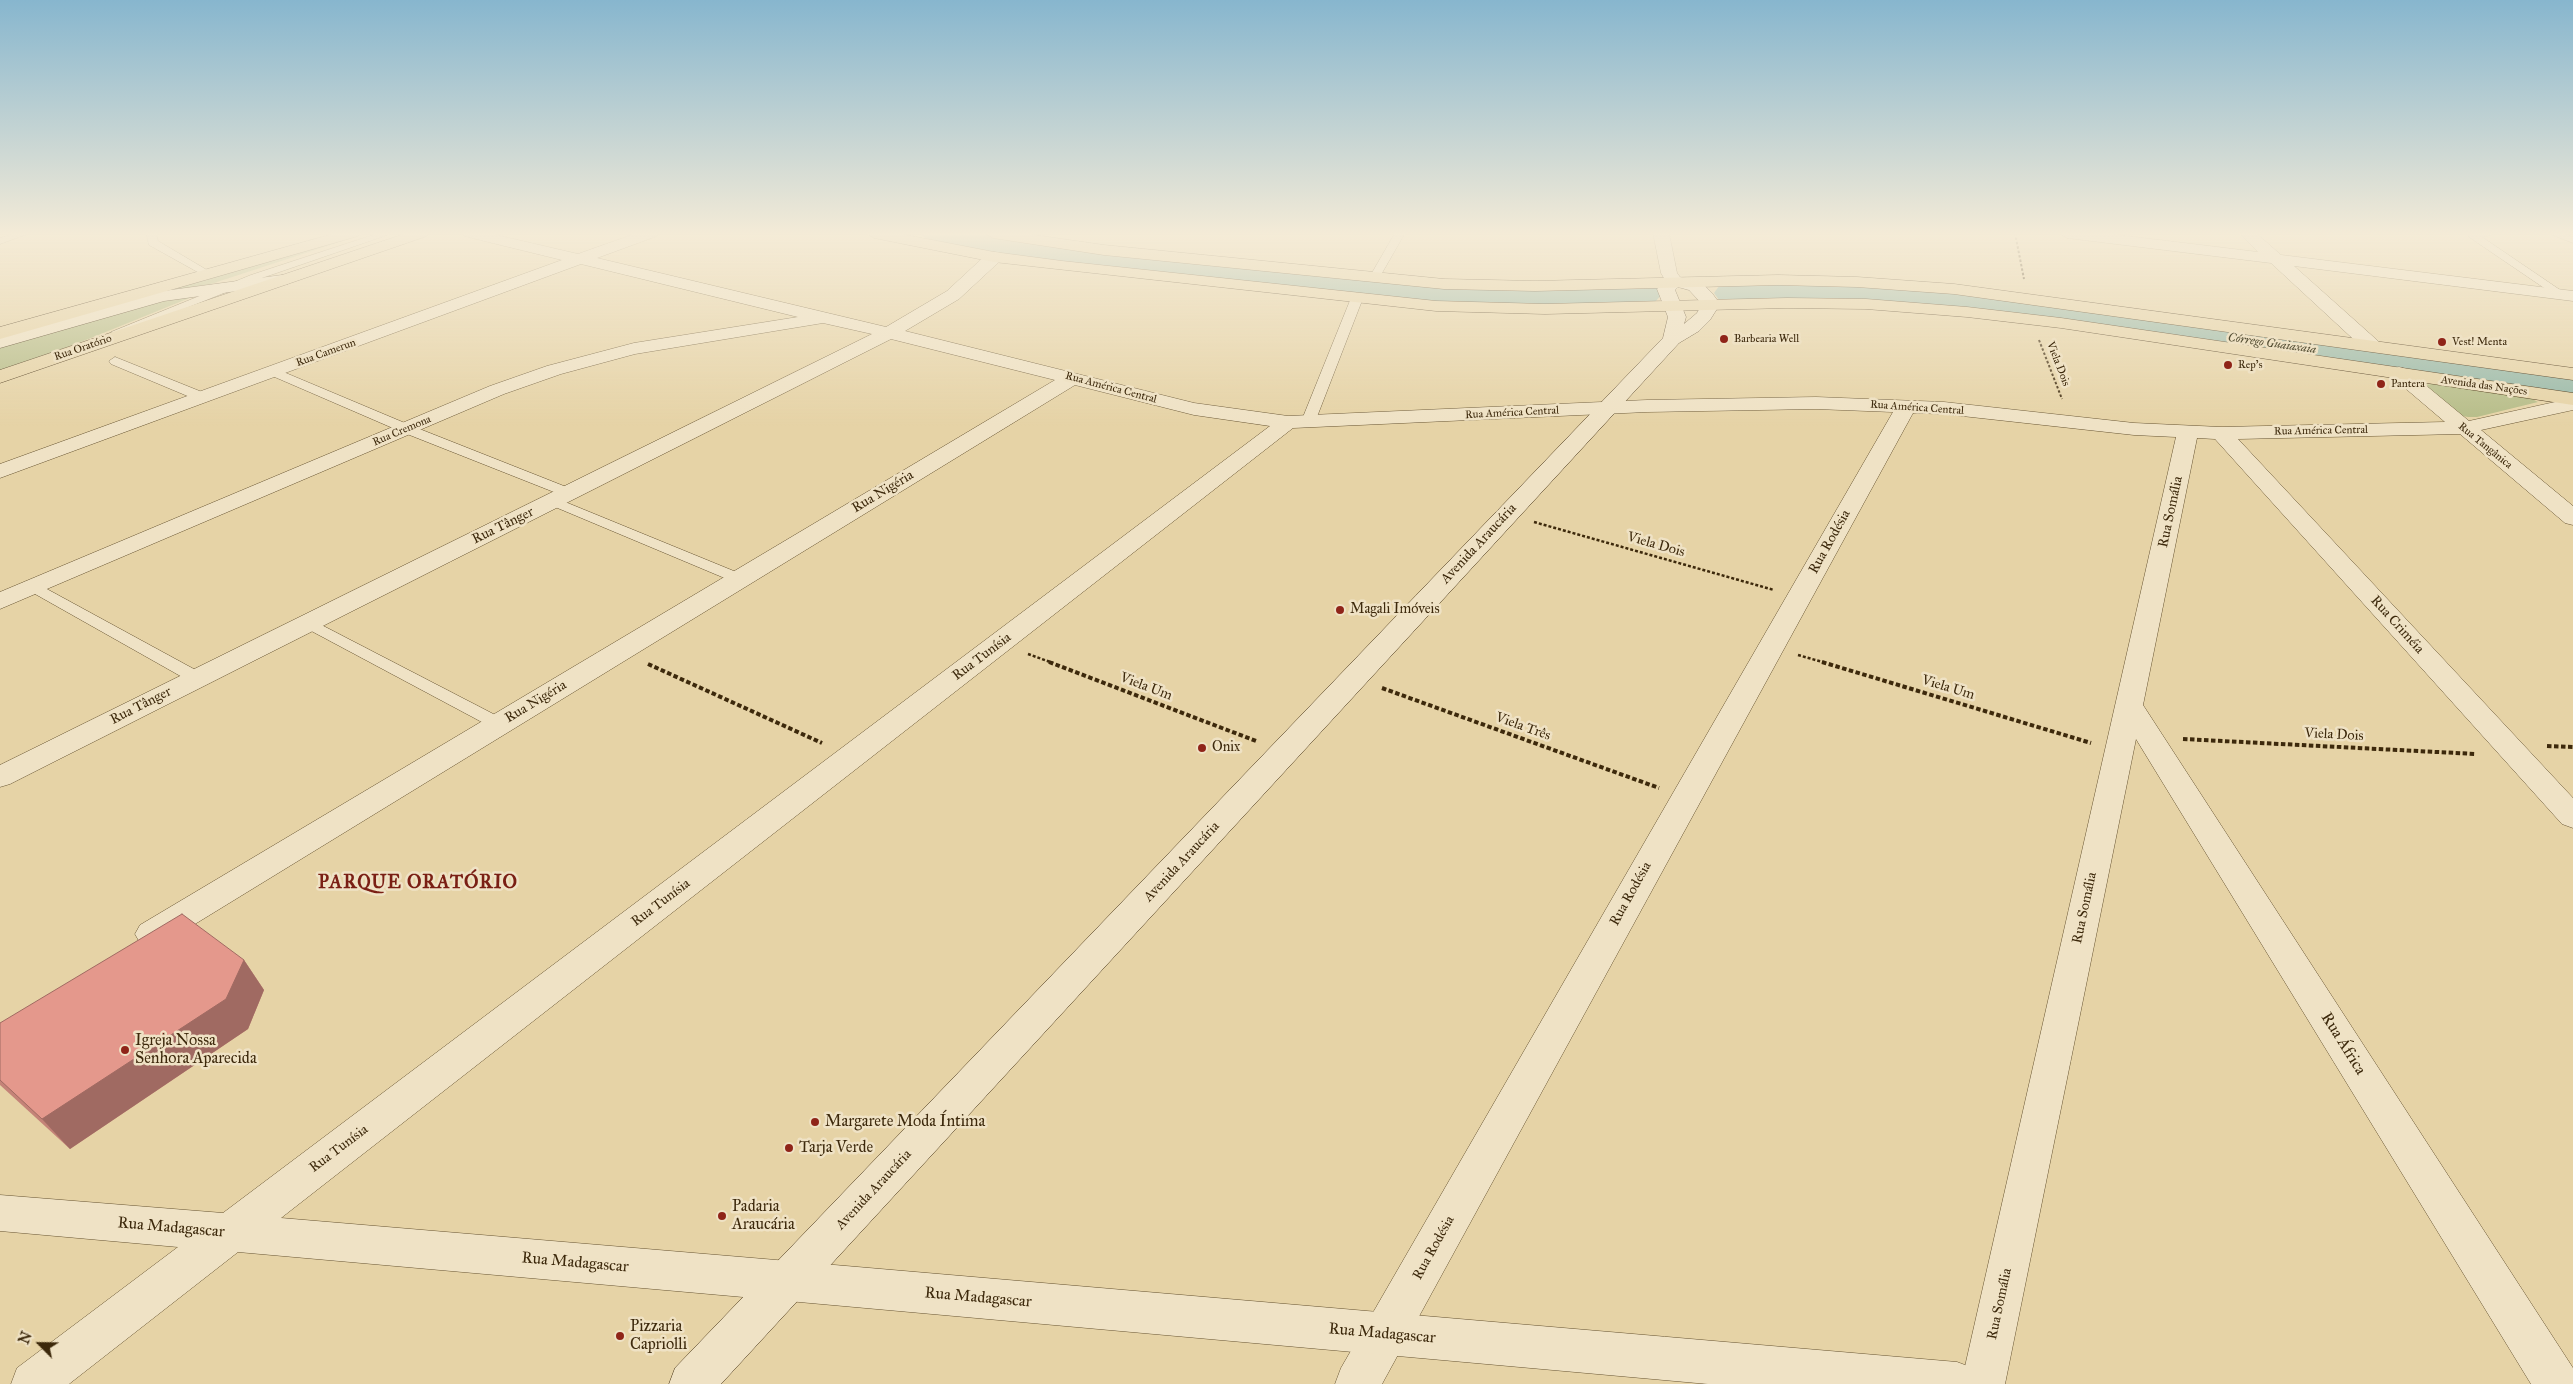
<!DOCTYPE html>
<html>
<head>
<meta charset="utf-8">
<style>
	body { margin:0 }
	#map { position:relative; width:2573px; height:1384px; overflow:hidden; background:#e6d3a6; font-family:"IM FELL Great Primer",serif }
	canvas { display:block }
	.north { position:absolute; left:15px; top:1319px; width:50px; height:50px; -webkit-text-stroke:4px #efe2c5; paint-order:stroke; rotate:293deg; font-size:14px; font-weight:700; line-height:20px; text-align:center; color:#3d290c }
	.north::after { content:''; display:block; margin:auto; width:18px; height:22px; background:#3d290c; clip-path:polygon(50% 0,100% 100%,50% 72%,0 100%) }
</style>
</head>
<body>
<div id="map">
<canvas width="2573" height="1384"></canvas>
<div class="north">N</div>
</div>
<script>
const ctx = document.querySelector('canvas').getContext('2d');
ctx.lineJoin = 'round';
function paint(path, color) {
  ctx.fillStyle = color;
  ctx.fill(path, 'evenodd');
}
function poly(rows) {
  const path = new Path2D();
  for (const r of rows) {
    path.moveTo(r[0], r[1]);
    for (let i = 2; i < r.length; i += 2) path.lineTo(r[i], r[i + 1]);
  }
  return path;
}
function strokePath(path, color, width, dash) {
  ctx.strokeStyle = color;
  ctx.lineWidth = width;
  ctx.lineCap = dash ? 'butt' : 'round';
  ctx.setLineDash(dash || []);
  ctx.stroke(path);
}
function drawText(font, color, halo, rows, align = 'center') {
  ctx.font = font + ' "IM FELL Great Primer",serif';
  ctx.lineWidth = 5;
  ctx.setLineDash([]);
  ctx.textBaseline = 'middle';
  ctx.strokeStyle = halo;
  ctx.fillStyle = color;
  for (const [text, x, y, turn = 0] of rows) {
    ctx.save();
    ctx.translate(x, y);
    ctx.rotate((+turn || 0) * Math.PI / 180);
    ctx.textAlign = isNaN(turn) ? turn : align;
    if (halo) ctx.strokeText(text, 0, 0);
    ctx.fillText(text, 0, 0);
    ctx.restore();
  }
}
paint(poly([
	[362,233,367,233,211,284,155,293,175,285],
	[192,297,91,338,0,373,0,347,160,300],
	[2432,384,2530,398,2538,402,2477,417,2468,417,2463,416,2424,385]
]), '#b5bc87');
paint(poly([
	[921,233,990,233,1074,247,1385,280,1508,285,1644,283,1656,287,1662,294,1656,301,1644,305,1508,307,1385,300,1074,267,937,243,926,240,921,233],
	[1731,283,1833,283,1992,294,2573,375,2573,399,1992,316,1833,303,1731,303,1719,300,1714,293,1719,286,1731,283]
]), '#96b8a8');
const service = poly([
	[16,233,30,233,0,244,0,238,16,233],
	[146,233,156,233,158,241,212,273,211,275,203,275,149,245,146,233],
	[379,233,393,233,259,279,121,334,113,334,111,332,251,275,379,233],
	[1395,233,1405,233,1378,280,1370,280,1369,278,1395,233],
	[2469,233,2492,233,2491,235,2482,237,2566,294,2564,296,2556,296,2469,237,2469,233],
	[2547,233,2561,233,2573,237,2573,243,2547,233],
	[1357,295,1363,298,1315,422,1308,426,1303,425,1301,422,1351,298,1357,295],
	[115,357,207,394,208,397,202,401,197,400,111,364,109,361,115,357],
	[274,368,412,426,574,490,576,493,569,497,564,496,402,432,270,375,268,372,274,368],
	[553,497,746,576,748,579,740,584,734,582,548,504,546,501,553,497],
	[34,582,203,674,206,678,203,682,197,683,191,682,28,590,26,587,34,582],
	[308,618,505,720,508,724,505,728,493,728,302,626,300,623,308,618]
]);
const minor = poly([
	[462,233,488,233,578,254,637,233,659,233,657,236,597,258,886,327,947,291,988,253,994,252,1000,253,1002,257,1000,261,959,299,905,331,1194,403,1288,416,1647,400,1816,397,1944,402,2134,423,2221,427,2445,422,2392,377,2389,373,2392,369,2399,367,2406,369,2469,421,2573,398,2573,410,2481,430,2573,506,2573,525,2565,523,2460,434,2238,439,2573,798,2573,828,2562,824,2215,439,2197,438,2143,705,2573,1368,2573,1384,2531,1384,2136,739,2005,1384,1961,1384,2176,437,2134,435,1944,414,1913,413,1382,1384,1335,1384,1341,1368,1893,412,1816,409,1647,412,1293,428,281,1218,788,1261,803,1267,809,1281,803,1295,788,1301,238,1252,69,1384,11,1384,17,1368,178,1247,0,1231,0,1195,223,1213,1270,426,1194,415,1075,385,164,943,152,947,140,943,135,934,140,925,1055,380,891,339,10,784,0,787,0,765,872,334,823,323,635,354,561,374,504,394,0,609,0,592,490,386,547,366,634,343,798,317,581,264,0,478,0,464,562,260,464,236,462,233],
	[2059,233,2102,233,2258,252,2239,233,2256,233,2281,255,2573,291,2573,301,2294,266,2378,341,2380,345,2378,349,2371,351,2364,349,2271,263,2067,238,2059,233]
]);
const tertiary = poly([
	[1653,233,1669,233,1677,273,1683,281,1680,285,1668,285,1661,273,1653,233],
	[788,1261,1957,1362,1973,1368,1979,1384,1708,1384,788,1301,773,1295,767,1281,773,1267,788,1261]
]);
const secondary = poly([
	[282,275,288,276,291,280,288,284,164,301,0,348,0,336,156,292,282,275],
	[1674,276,1701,282,1712,293,1720,304,1710,320,1699,331,1679,343,721,1384,669,1384,675,1368,1663,338,1668,317,1657,289,1668,277,1674,276],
	[1678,287,1689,290,1702,304,1697,313,1684,324,1686,317,1675,290,1678,287]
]);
const primary = poly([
	[336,233,360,233,358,236,0,339,0,327,336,233],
	[407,233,429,233,427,236,0,383,0,370,407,233],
	[866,233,896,233,994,252,1062,261,1436,301,1545,304,1787,298,1866,299,1967,307,2061,318,2573,393,2573,405,2061,328,1967,317,1866,309,1787,308,1545,314,1436,311,994,262,874,238,866,233],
	[985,233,1021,233,1104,245,1444,279,1535,281,1778,275,1857,277,1954,284,2573,368,2573,380,1954,294,1857,287,1778,285,1535,291,1444,289,1104,255,993,238,985,233]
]);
strokePath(service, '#675432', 1);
strokePath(minor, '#675432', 1);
strokePath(tertiary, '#675432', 1);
strokePath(secondary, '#3d290c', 1);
strokePath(primary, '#3d290c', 1);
strokePath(poly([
	[2015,233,2024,279],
	[2039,340,2062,399]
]), '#3d290c', 2, [2.5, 2]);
strokePath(poly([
	[1534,522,1774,590],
	[1028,654,1053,663],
	[1798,655,1826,663]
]), '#3d290c', 2.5, [3, 2]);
strokePath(poly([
	[1049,662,1256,741],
	[1822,662,2091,743],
	[648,664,822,743],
	[1382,688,1659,788],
	[2183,739,2476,754],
	[2547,746,2573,747]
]), '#3d290c', 4, [4.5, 2.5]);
paint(service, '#efe2c5');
paint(minor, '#efe2c5');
paint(tertiary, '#efe2c5');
paint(secondary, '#efe2c5');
paint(primary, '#e6d3a6');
paint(poly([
	[244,960,264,990,248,1029,70,1149,0,1085,0,1023]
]), '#c48378');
paint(poly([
	[244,960,264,990,248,1029,70,1149,42,1119]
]), '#a06a62');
const building = poly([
	[182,914,244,960,226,999,42,1119,0,1080,0,1023,182,914]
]);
paint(building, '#e4988c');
strokePath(building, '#a06a62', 1);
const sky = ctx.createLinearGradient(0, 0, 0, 426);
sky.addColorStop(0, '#87b6ce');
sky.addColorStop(0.55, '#f4ebd7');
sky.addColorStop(1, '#f4ebd700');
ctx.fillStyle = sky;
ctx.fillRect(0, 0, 2573, 426);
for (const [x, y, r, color] of [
	[1724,339,5,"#8f2418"],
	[2442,342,5,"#8f2418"],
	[2228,365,5,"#8f2418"],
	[2381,384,5,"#8f2418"],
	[1340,610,5,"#8f2418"],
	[1202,748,5,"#8f2418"],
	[125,1050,5,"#8f2418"],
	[815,1122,5,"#8f2418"],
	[789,1148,5,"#8f2418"],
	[722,1216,5,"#8f2418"],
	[620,1336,5,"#8f2418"]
]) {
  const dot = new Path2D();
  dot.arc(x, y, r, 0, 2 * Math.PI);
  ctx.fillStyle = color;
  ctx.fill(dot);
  strokePath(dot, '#efe2c5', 2);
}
drawText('11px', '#3d290c', '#efe2c5', [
	["Barbearia Well",1734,339],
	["Vest! Menta",2452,342],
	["Rep's",2238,365],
	["Pantera",2391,384]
], 'left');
drawText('11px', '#3d290c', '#efe2c5', [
	["Rua Oratório",83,348,-19],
	["Rua Camerun",326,353,-20],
	["Viela Dois",2058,364,69],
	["Avenida das Nações",2484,386,8],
	["Rua América Central",1111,388,15],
	["Rua América Central",1917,408,4],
	["Rua América Central",1512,413,-3],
	["Rua Cremona",402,431,-23],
	["Rua América Central",2321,431,-1],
	["Rua Tangânica",2485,446,39]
]);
drawText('italic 12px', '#534d33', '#efe2c5', [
	["Córrego Guaiaxaia",2272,344,8]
]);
drawText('14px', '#3d290c', '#efe2c5', [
	["Rua Nigéria",883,492,-31],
	["Rua Somália",2171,512,-78],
	["Rua Tânger",503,526,-26],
	["Rua Rodésia",1830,542,-61],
	["Avenida Araucária",1479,544,-47],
	["Viela Dois",1656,545,16],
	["Rua Criméia",2397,625,48],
	["Rua Tunísia",982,657,-37],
	["Viela Um",1146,687,21],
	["Viela Um",1948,688,17],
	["Rua Nigéria",536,702,-31],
	["Rua Tânger",141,706,-27],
	["Viela Três",1523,727,20],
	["Viela Dois",2334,735,3],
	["Avenida Araucária",1182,862,-47],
	["Rua Rodésia",1631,894,-61],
	["Rua Tunísia",661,903,-37],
	["Rua Somália",2085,908,-78],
	["Rua Tunísia",339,1149,-37],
	["Avenida Araucária",874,1190,-47],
	["Rua Rodésia",1434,1248,-61],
	["Rua Somália",2000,1304,-78]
]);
drawText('14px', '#3d290c', '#efe2c5', [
	["Magali Imóveis",1350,610],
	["Onix",1212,748]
], 'left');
drawText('16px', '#3d290c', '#efe2c5', [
	["Igreja Nossa",135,1041],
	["Senhora Aparecida",135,1059],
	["Margarete Moda Íntima",825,1122],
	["Tarja Verde",799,1148],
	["Padaria",732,1207],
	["Araucária",732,1225],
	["Pizzaria",630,1327],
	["Capriolli",630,1345]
], 'left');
drawText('16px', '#3d290c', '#efe2c5', [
	["Rua África",2343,1044,58],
	["Rua Madagascar",171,1228,5],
	["Rua Madagascar",575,1263,5],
	["Rua Madagascar",978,1298,5],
	["Rua Madagascar",1382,1334,5]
]);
ctx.letterSpacing = '1px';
drawText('bold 19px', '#7a1f14', '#efe2c5', [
	["PARQUE ORATÓRIO",418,883]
]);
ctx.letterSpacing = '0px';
</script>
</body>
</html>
